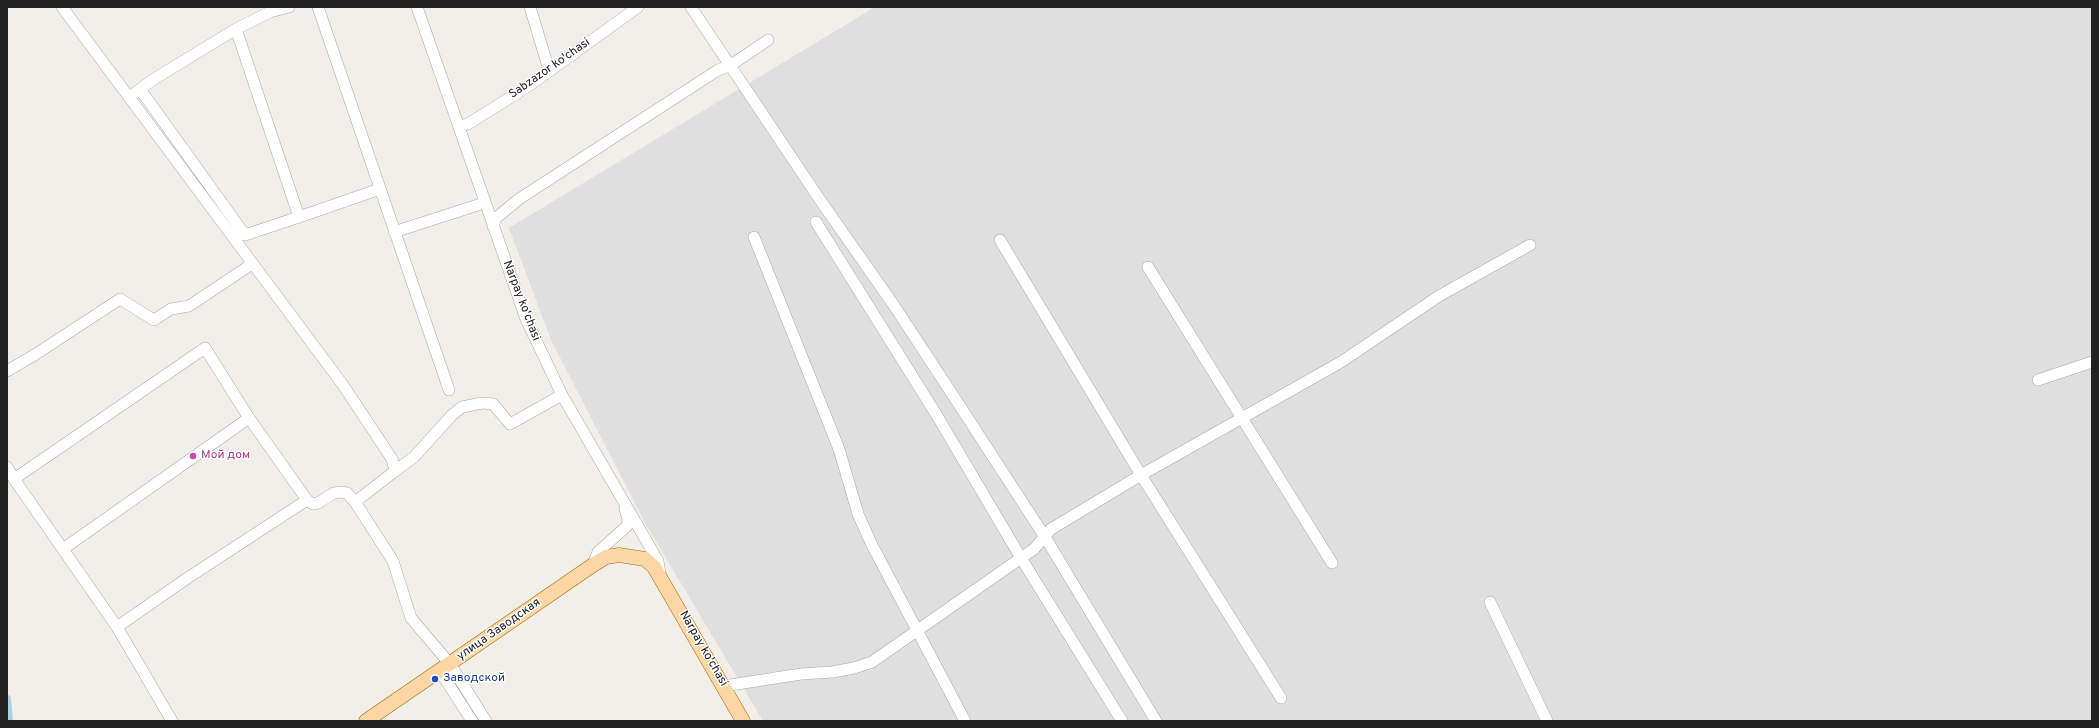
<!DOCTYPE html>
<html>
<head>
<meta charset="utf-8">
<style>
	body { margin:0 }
	#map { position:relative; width:2099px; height:728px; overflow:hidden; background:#f2efe9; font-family:Overpass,sans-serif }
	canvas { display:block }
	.frame { position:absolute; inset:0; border:8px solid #222; pointer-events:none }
</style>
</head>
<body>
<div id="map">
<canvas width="2099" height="728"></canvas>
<div class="frame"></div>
</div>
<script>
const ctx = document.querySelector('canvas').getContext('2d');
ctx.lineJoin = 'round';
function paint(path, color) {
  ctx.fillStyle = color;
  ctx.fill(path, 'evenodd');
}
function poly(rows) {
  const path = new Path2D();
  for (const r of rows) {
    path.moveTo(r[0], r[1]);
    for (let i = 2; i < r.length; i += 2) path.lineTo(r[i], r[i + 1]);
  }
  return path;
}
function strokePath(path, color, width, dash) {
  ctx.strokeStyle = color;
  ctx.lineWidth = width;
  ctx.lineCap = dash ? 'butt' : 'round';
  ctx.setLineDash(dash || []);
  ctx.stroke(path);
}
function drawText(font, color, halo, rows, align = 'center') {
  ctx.font = font + ' Overpass,sans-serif';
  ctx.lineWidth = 3;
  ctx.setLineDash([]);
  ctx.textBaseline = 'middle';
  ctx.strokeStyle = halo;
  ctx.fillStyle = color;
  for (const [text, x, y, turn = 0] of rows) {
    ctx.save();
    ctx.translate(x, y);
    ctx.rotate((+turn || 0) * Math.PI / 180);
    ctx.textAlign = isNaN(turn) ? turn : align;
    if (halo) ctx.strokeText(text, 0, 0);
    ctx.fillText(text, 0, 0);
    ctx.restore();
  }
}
paint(poly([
	[875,7,2092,7,2092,721,763,721,645,523,551,340,509,228]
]), '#e0dfdf');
strokePath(poly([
	[7,699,9,721]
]), '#aad3df', 8);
const minor = poly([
	[62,7,343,385,392,459,395,471,355,502],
	[318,7,449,390],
	[417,7,526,319,562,395,658,561,660,574],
	[530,7,549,70],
	[691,7,818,197,893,304,956,400,1045,537,1156,721],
	[236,29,299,217,380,189],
	[140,89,245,235,299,217],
	[135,93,154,79,236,29,270,12,289,7],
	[459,126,468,124,530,85,638,7],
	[816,222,936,414,1021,558,1122,721],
	[493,226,496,218,519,199,718,70,731,65,768,40],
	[394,232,484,203],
	[754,237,839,449,858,514,872,545,965,721],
	[1000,240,1141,475,1281,698],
	[1148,267,1332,563],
	[7,371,36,354,120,299,154,320,171,309,189,306,252,264],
	[2038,380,2092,362],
	[7,467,14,479,205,348,249,418,307,500,313,504,318,503,334,493,341,492,347,493,355,502,393,561,411,618,450,664,486,721],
	[395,471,414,457,452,415,462,407,482,403,493,404,510,424,562,395],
	[14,479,117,627],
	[63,549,249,418],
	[593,565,598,552,627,526,628,519,625,509],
	[1490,602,1547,721],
	[440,671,472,721],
	[724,686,801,674,832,672,854,668,872,662,1034,549,1051,529,1141,475,1341,362,1439,296,1530,245],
	[172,721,117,627,186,579,307,500]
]);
const major = poly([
	[366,721,593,565,606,557,619,555,645,559,654,567,743,721]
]);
strokePath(minor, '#a9a9a9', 12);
strokePath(major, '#a06b00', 15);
strokePath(minor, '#fff', 11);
strokePath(major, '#fcd6a4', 14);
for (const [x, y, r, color] of [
	[193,456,4,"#d1479c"],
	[435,679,4,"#1a4fb4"]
]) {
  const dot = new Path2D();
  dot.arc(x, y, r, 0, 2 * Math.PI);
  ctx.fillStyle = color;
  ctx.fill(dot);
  strokePath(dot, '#fff', 1.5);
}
drawText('12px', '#222', '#fff', [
	["Sabzazor ko'chasi",550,69,-35],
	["Narpay ko'chasi",521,301,69],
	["улица Заводская",499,630,-35],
	["Narpay ko'chasi",703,649,60]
]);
drawText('12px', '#b23c85', '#fff', [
	["Мой дом",201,456]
], 'left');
drawText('12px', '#164399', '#fff', [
	["Заводской",443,679]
], 'left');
</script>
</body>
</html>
